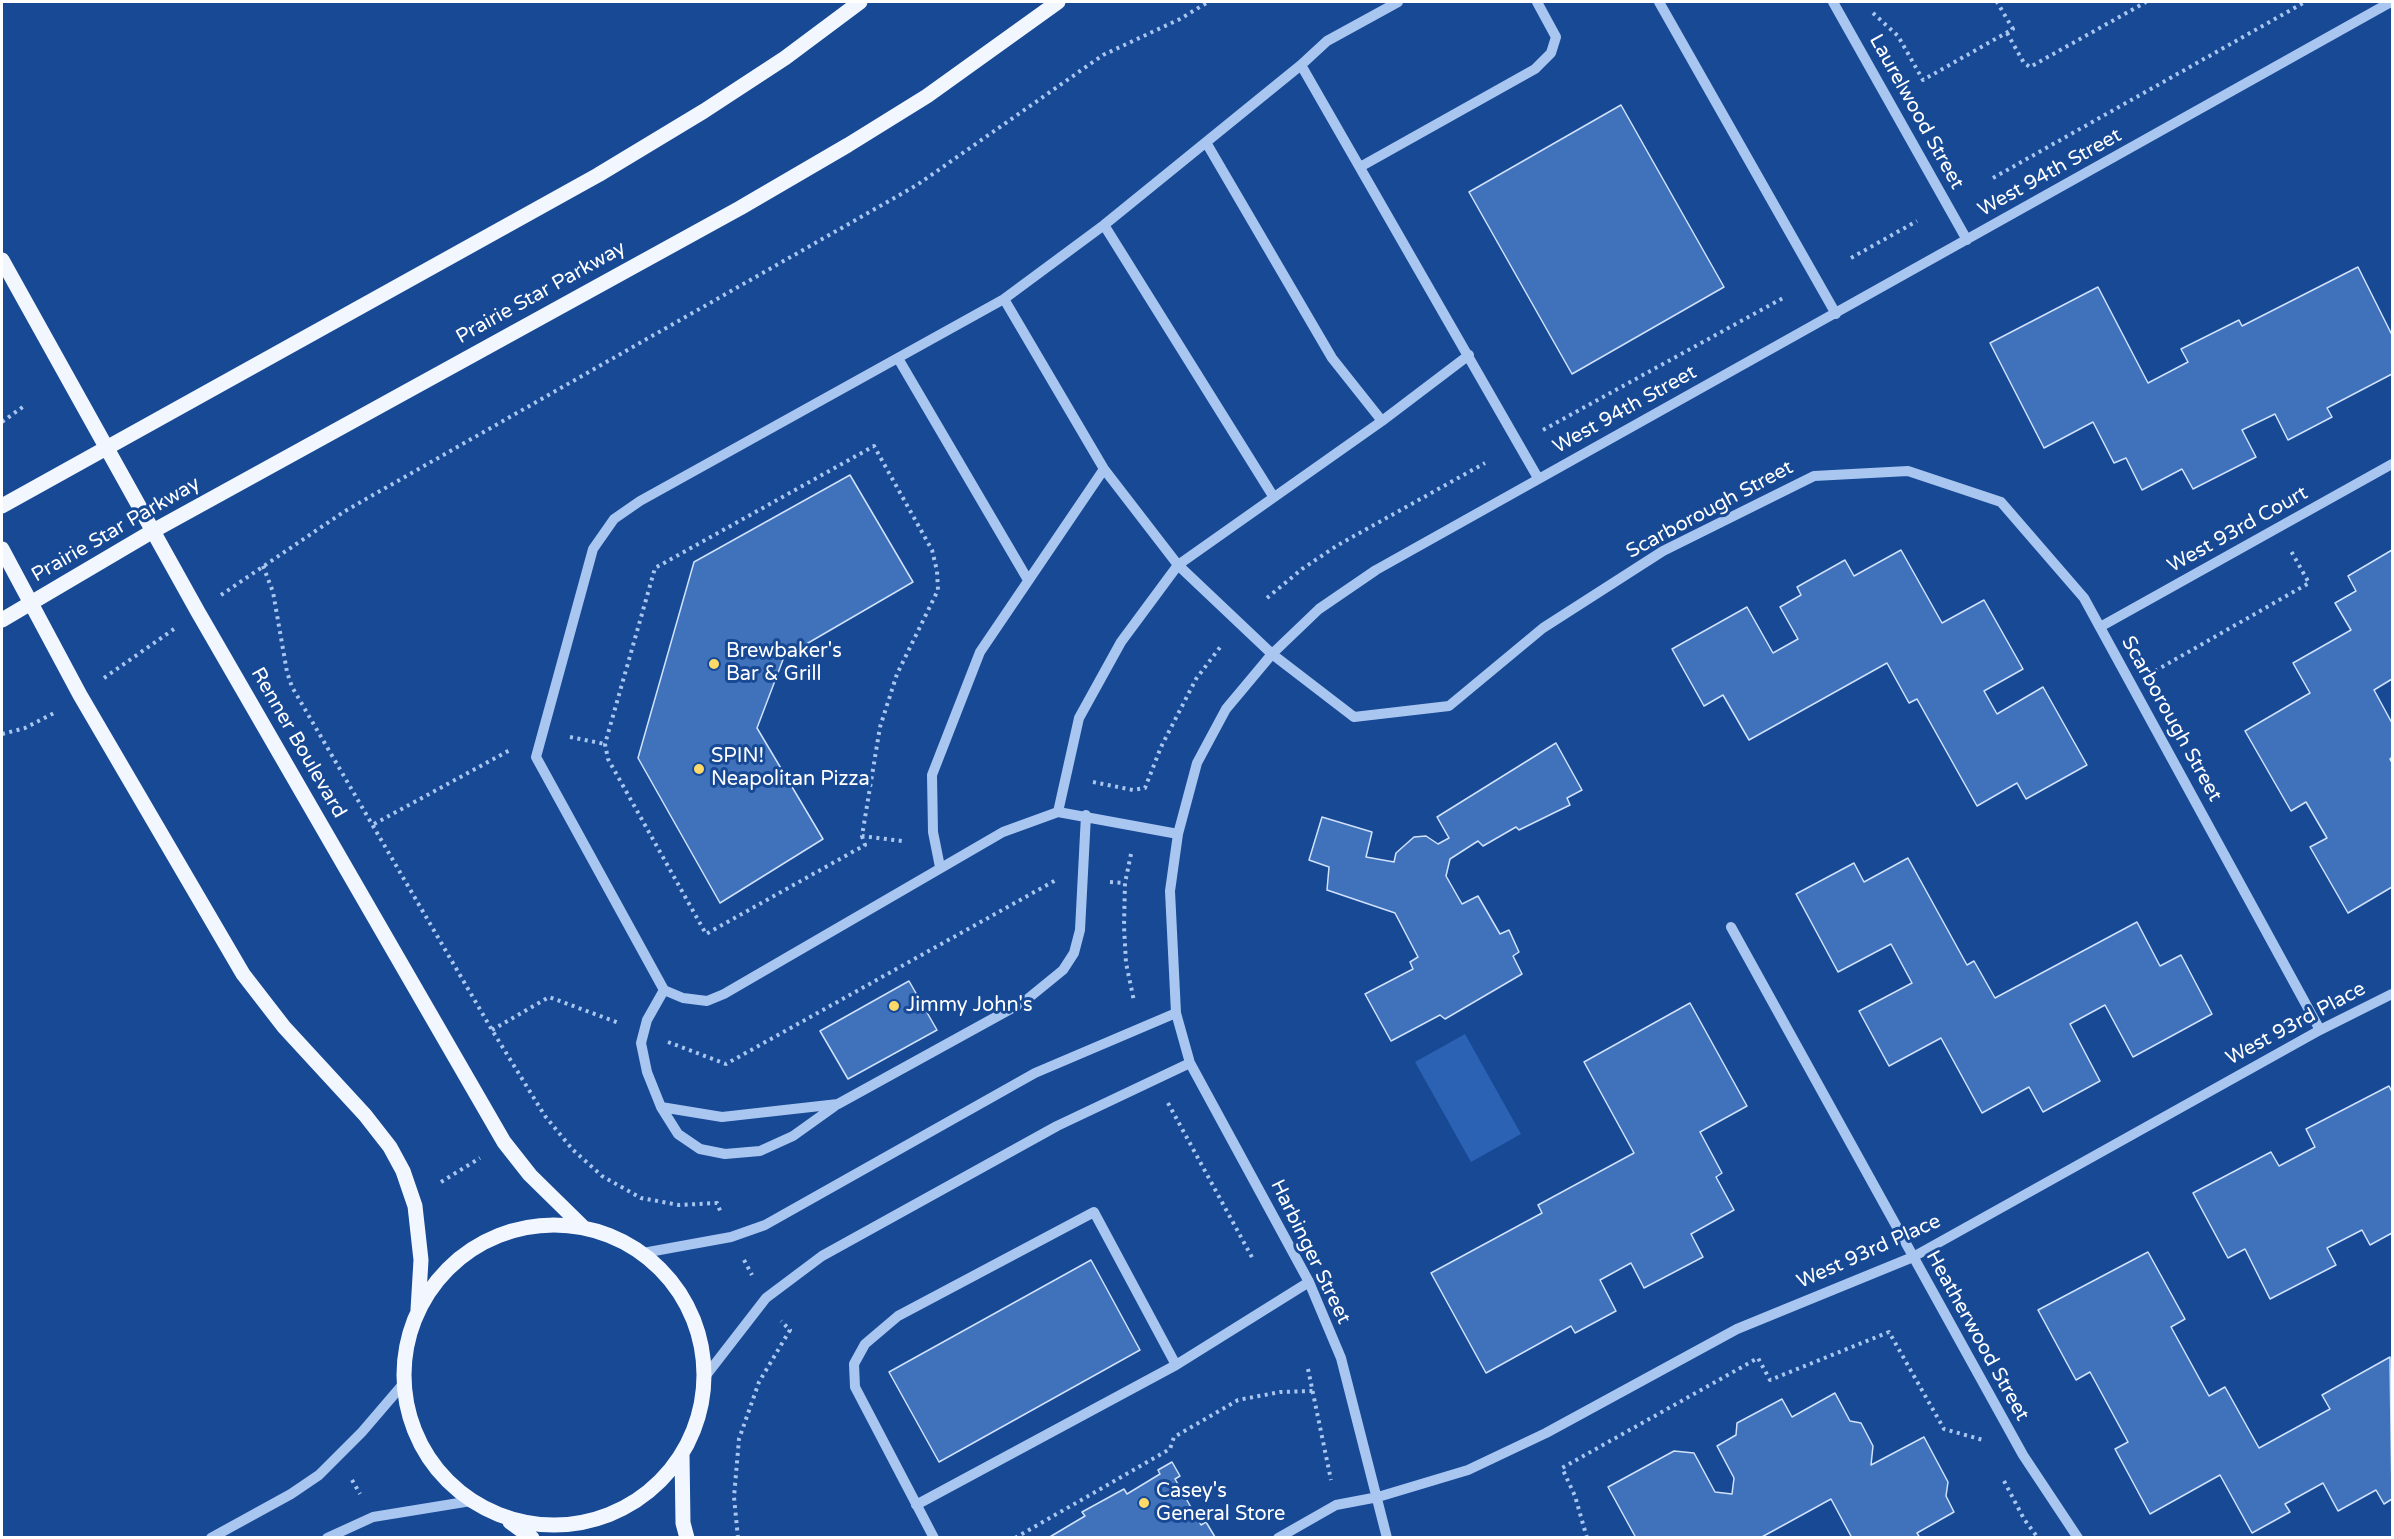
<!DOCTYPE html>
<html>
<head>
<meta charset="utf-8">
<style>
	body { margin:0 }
	#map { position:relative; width:2394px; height:1539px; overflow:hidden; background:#174995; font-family:"Varela Round",sans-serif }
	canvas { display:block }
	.frame { position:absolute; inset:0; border:3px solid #fff; pointer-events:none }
</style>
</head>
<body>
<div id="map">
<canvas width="2394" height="1539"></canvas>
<div class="frame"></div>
</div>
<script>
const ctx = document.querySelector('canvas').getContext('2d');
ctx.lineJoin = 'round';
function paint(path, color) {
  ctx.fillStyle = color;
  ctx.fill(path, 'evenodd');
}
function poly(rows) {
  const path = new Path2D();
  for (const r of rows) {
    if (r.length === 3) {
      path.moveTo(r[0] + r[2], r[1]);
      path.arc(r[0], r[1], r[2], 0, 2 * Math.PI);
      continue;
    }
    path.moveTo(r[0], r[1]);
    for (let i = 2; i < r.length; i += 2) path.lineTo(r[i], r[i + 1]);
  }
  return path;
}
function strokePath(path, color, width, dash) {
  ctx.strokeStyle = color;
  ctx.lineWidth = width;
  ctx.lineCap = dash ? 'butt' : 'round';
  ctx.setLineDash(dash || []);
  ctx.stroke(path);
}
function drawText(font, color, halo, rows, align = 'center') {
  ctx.font = font + ' "Varela Round",sans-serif';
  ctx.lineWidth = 6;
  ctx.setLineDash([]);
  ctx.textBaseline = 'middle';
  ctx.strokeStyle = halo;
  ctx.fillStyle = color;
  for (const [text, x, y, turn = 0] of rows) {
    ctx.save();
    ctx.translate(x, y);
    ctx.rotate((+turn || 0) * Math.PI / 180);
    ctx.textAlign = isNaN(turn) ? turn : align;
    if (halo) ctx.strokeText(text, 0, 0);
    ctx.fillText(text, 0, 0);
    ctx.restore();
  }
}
paint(poly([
	[1465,1034,1521,1134,1471,1162,1415,1062]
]), '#2b62b3');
const building = poly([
	[1621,105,1724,287,1572,374,1469,192,1621,105],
	[2358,267,2392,335,2392,374,2327,408,2332,417,2288,440,2275,414,2242,430,2256,457,2193,489,2182,469,2142,490,2126,458,2114,463,2093,422,2044,448,1990,343,2098,287,2148,383,2188,362,2181,349,2239,320,2242,326,2358,267],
	[850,475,913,582,784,657,757,728,823,839,720,903,638,758,694,562,850,475],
	[1901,550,1942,623,1984,600,2023,669,1984,691,1997,714,2043,687,2087,765,2026,799,2017,783,1977,806,1917,699,1909,703,1887,663,1749,740,1723,695,1704,706,1672,649,1747,607,1773,653,1798,639,1780,607,1801,595,1797,587,1845,560,1854,576,1901,550],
	[2392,550,2392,679,2374,690,2392,723,2392,757,2390,759,2392,763,2392,887,2348,913,2310,847,2327,838,2306,802,2291,811,2245,731,2310,693,2293,663,2351,630,2335,603,2356,591,2348,576,2392,550],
	[1556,743,1582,790,1567,798,1570,805,1519,830,1516,827,1483,846,1478,841,1450,859,1446,876,1462,904,1478,896,1500,934,1509,930,1519,952,1513,956,1522,974,1445,1019,1440,1015,1391,1041,1365,994,1413,969,1410,962,1418,957,1395,913,1327,890,1329,867,1309,860,1322,817,1372,832,1366,857,1394,862,1396,853,1414,837,1426,836,1438,844,1449,838,1437,817,1556,743],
	[1908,858,1967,965,1974,961,1995,998,2137,922,2160,966,2181,955,2212,1014,2133,1057,2105,1005,2070,1024,2100,1081,2043,1112,2029,1087,1982,1113,1941,1038,1889,1066,1859,1011,1912,983,1891,944,1838,972,1796,894,1854,863,1864,882,1908,858],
	[909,981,937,1030,848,1079,820,1031,909,981],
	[1690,1003,1747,1106,1700,1132,1722,1173,1716,1177,1734,1210,1691,1234,1703,1257,1644,1288,1631,1263,1600,1280,1616,1311,1575,1333,1571,1326,1486,1373,1431,1273,1542,1213,1538,1205,1634,1153,1584,1062,1690,1003],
	[2389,1086,2392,1092,2392,1233,2370,1245,2362,1230,2327,1248,2336,1265,2270,1299,2245,1249,2228,1258,2193,1193,2271,1152,2279,1166,2315,1147,2306,1129,2389,1086],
	[2148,1252,2185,1319,2171,1327,2209,1396,2225,1387,2259,1448,2330,1409,2322,1395,2390,1357,2392,1499,2384,1504,2376,1490,2338,1511,2323,1483,2285,1504,2290,1512,2252,1533,2220,1475,2150,1514,2115,1449,2128,1442,2090,1372,2076,1380,2038,1310,2148,1252],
	[1091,1260,1140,1350,939,1462,889,1372,1091,1260],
	[1835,1393,1850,1421,1861,1423,1873,1446,1871,1465,1924,1437,1948,1482,1946,1496,1954,1512,1917,1533,1920,1538,1852,1538,1831,1499,1760,1538,1636,1538,1608,1487,1674,1451,1694,1453,1715,1492,1732,1494,1734,1478,1717,1446,1736,1435,1737,1423,1782,1399,1792,1417,1835,1393],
	[1172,1462,1180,1476,1175,1479,1201,1525,1206,1522,1215,1537,1048,1538,1085,1516,1082,1512,1124,1489,1127,1494,1160,1474,1158,1470,1172,1462]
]);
paint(building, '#4072bc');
strokePath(building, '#d0e2fc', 1.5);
strokePath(poly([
	[1873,13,1898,36,1923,80,2013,29,1997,2],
	[2007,33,2024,63,2030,67,2146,2],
	[1993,178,2305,2],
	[1851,258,1917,221],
	[2,422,24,406],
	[1543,430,1783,298],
	[263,566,273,592,287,672,292,687,492,1030,545,1116,573,1150,602,1176,641,1198,679,1205,717,1203,721,1213],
	[221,595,345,511,917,185,1103,55,1180,19,1208,2],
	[1267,598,1302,569,1338,545,1485,463],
	[2155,671,2309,583,2291,551],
	[104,678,174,629],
	[2,734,25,728,56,712],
	[570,737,605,744],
	[1093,782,1133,790,1145,788,1161,747,1196,679,1221,646],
	[374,824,510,750],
	[862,836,865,845,706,934,608,759,605,744,655,568,874,446,932,550,937,571,938,590,897,674,880,727,862,836,902,841],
	[1131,854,1125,883,1124,926,1126,963,1134,1001],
	[1110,882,1125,883],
	[492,1030,549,997,619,1023],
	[668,1042,726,1064,1056,880],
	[1168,1103,1254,1261],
	[441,1182,480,1158],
	[744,1260,752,1275],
	[1308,1369,1331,1480],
	[352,1480,360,1494],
	[2004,1481,2024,1519,2038,1538],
	[738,1538,734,1497,739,1439,759,1382,790,1330,781,1321],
	[1015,1538,1170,1449,1174,1437,1238,1400,1280,1392,1313,1391],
	[1587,1538,1575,1496,1562,1468,1758,1358,1770,1380,1889,1332,1944,1429,1983,1440]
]), '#a9c6f1', 4, [3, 4.5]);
strokePath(poly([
	[1659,2,1836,314],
	[1833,2,1967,240],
	[1301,65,1327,41,1398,2],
	[1207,144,1332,358,1382,421],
	[1360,167,1535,69,1551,53,1556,37,1537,2],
	[1104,225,1273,496],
	[1004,299,1104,225,1301,65,1538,478],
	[899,360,1028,580],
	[2100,627,2392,464],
	[1058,812,1079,718,1121,642,1178,565,1382,421,1469,355],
	[1178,834,1058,812,1003,832,724,994,707,1001,683,998,664,990,536,757,593,549,614,519,640,501,1004,299,1104,469,1178,565,1272,654,1354,717,1449,706,1543,628,1663,551,1814,476,1908,471,2001,502,2084,598,2320,1030],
	[940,867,933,832,932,775,980,652,1104,469],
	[1731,927,2023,1455,2078,1538],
	[664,990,647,1020,641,1043,647,1072,661,1107,722,1117,838,1104,1025,1001,1063,970,1074,953,1080,930,1086,815],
	[661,1107,678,1134,700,1149,725,1154,760,1151,793,1136,835,1106],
	[643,1253,731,1237,765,1225,1035,1073,1176,1013],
	[704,1378,766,1298,822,1256,1057,1126,1190,1063],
	[916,1505,1176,1365,1309,1282],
	[211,1538,291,1494,319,1475,362,1432,404,1383],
	[327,1538,373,1517,471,1501],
	[934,1538,855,1387,854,1364,865,1344,898,1316,1094,1212,1176,1365],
	[1278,1538,1336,1505,1378,1497,1468,1470,1546,1433,1737,1329,1913,1257,2320,1030,2392,994],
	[1387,1538,1341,1358,1309,1282,1190,1063,1176,1013,1170,891,1178,834,1197,763,1226,709,1272,654,1319,609,1376,570,2391,2]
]), '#a9c6f1', 10);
strokePath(poly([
	[2,260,198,612,504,1142,530,1175,584,1228],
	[2,506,598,175,704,111,785,58,860,2],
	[2,549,80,695,243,974,284,1027,365,1115,390,1147,403,1171,415,1206,421,1260,418,1310],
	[2,620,153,531,740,208,848,145,927,96,1058,2],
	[554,1375,150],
	[682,1454,683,1523,687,1538],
	[510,1522,532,1538]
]), '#f2f7ff', 15);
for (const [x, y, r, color] of [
	[714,664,6,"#ffda68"],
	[699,769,6,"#ffda68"],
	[894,1006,6,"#ffda68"],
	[1144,1503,6,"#ffda68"]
]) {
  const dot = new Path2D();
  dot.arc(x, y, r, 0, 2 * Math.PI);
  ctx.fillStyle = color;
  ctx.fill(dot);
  strokePath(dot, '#174995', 2);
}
drawText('20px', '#fff', '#174995', [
	["Laurelwood Street",1916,112,61],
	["West 94th Street",2050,173,-29],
	["Prairie Star Parkway",541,293,-29],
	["West 94th Street",1625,410,-29],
	["Scarborough Street",1710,510,-28],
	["Prairie Star Parkway",116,530,-30],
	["West 93rd Court",2238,530,-29],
	["Scarborough Street",2171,719,61],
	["Renner Boulevard",298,743,60],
	["West 93rd Place",2296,1024,-28],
	["Harbinger Street",1310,1252,64],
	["West 93rd Place",1869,1252,-24],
	["Heatherwood Street",1977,1336,61]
]);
drawText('20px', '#fff', '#174995', [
	["Brewbaker's",726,652],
	["Bar & Grill",726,675],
	["SPIN!",711,757],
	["Neapolitan Pizza",711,780],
	["Jimmy John's",906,1006],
	["Casey's",1156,1492],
	["General Store",1156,1515]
], 'left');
</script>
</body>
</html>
